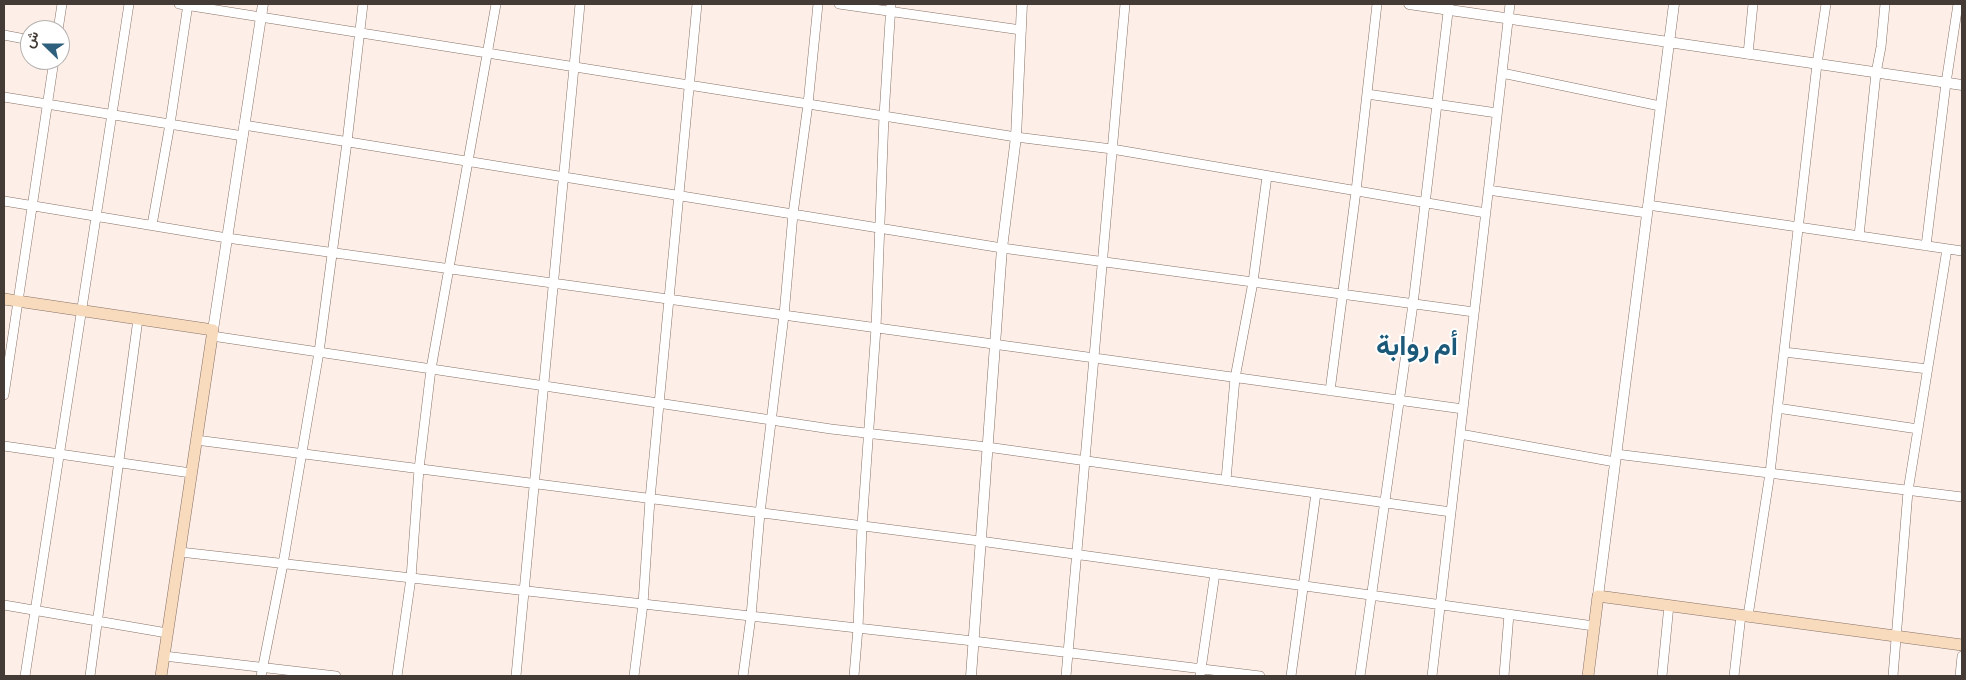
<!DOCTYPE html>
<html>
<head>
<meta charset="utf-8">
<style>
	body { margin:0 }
	#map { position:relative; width:1966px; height:680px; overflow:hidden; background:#fdeee7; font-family:"Sofia Sans Condensed",Vazirmatn,sans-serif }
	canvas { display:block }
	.frame { position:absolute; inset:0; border:5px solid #443b36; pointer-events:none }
	.north { position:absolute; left:20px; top:20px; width:50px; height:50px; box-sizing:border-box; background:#fff; border:1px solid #b4b1af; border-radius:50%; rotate:292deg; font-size:14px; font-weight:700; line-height:20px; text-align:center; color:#443b36 }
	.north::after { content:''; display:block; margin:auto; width:18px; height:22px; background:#2e607d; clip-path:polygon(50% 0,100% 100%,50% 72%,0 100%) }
</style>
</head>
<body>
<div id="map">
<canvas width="1966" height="680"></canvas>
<div class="frame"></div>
<div class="north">ش</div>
</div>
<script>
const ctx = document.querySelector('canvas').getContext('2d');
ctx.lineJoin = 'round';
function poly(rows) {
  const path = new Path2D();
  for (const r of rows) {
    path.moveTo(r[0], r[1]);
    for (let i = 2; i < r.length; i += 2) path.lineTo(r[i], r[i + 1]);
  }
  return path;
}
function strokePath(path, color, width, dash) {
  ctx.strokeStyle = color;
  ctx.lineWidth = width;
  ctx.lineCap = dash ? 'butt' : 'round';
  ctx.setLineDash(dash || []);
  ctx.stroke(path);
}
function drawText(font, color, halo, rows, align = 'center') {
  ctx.font = font + ' "Sofia Sans Condensed",Vazirmatn,sans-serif';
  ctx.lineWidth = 4;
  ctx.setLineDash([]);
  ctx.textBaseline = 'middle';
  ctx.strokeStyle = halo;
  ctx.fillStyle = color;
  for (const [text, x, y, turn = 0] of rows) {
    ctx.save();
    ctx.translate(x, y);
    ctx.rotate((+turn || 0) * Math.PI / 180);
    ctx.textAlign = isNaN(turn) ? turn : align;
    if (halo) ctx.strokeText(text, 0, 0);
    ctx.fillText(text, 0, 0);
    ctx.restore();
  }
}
const minor = poly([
	[179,4,1016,137,1112,149,1486,213],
	[839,4,1021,30],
	[58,30,62,4],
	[4,35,30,40],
	[1748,54,1753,4],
	[1502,73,1660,106],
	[1367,94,1497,113],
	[4,97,243,136],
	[244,125,1002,248,1474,312],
	[1488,190,1647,213],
	[4,201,227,238,1463,409],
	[1648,205,1962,251],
	[152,225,170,124,188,4],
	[1859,236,1876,73,1881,47,1885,4],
	[1926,246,1946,83,1958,4],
	[212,336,831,429,987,447,1451,512],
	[1784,352,1928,369],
	[1330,391,1356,191,1377,4],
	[4,395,54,60],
	[1777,408,1918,429],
	[1460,434,1615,462],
	[196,440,980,541,1594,626],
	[4,446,191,473],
	[1616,454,1962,497],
	[1226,480,1235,378,1253,282,1267,176],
	[180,552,973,641,1260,676],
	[4,605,167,633],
	[1748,616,1770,473,1817,64,1826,4],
	[164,656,336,676],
	[25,676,129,4],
	[90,676,138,319],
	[261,676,283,564,319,352,347,142,363,4],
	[397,676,411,578,419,469,431,369,496,4],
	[516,676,580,4],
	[634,676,643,604,650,499,697,4],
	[743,676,751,616,760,513,784,315,793,214,808,104,818,4],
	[854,676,858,628,862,526,876,328,884,116,891,4],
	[1066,676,1125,4],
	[1200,676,1215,573],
	[1291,676,1316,493],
	[1360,676,1413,304,1449,4],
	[1432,676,1510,4],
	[1504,676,1509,614],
	[1662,676,1669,605],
	[1734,676,1741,615],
	[1893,676,1908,491,1947,249],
	[1960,676,1962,656]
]);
const tertiary = poly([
	[1409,4,1962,85],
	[213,330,263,4],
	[1598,596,1674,4],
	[971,676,1002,248,1016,137,1022,4]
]);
const secondary = poly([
	[4,299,213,330,161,676],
	[1588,676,1598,596,1962,645]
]);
strokePath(minor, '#877267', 10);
strokePath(tertiary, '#877267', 11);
strokePath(secondary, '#877267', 12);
strokePath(minor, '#fff', 9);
strokePath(tertiary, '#fff', 10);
strokePath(secondary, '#f8dabd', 11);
drawText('bold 28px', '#1c5878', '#fff', [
	["أم روابة",1417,348]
]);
</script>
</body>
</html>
